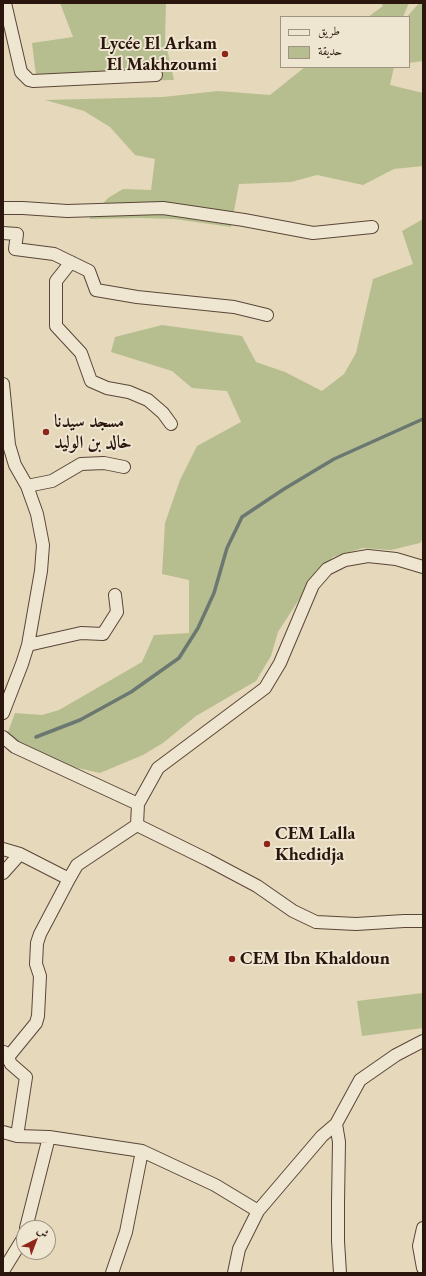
<!DOCTYPE html>
<html>
<head>
<meta charset="utf-8">
<style>
	body { margin:0 }
	#map { position:relative; width:426px; height:1276px; overflow:hidden; background:#e6d8ba; font-family:"EB Garamond",Amiri,serif }
	canvas { display:block }
	.frame { position:absolute; inset:0; border:4px solid #2b160d; pointer-events:none }
	.legend { position:absolute; left:280px; top:16px; width:130px; height:52px; box-sizing:border-box; background:#efe6d2; border:1px solid #a19383; margin:0; padding:5px 7px; list-style:none; font-size:12px; color:#2b160d }
	.legend li { display:flex; align-items:center; gap:8px; height:20px }
	.legend b { width:20px; border:1px solid #a19383 }
	.north { position:absolute; left:16px; top:1220px; width:40px; height:40px; box-sizing:border-box; background:#efe6d2; border:1px solid #a19383; border-radius:50%; rotate:42deg; font-size:11px; font-weight:700; line-height:16px; text-align:center; color:#2b160d }
	.north::after { content:''; display:block; margin:auto; width:14px; height:18px; background:#8f2418; clip-path:polygon(50% 0,100% 100%,50% 72%,0 100%) }
</style>
</head>
<body>
<div id="map">
<canvas width="426" height="1276"></canvas>
<div class="frame"></div>
<ul class="legend">
<li><b style="height:5px;background:#efe6d2"></b>طريق</li>
<li><b style="height:11px;background:#b6be8f"></b>حديقة</li>
</ul>
<div class="north">ش</div>
</div>
<script>
const ctx = document.querySelector('canvas').getContext('2d');
ctx.lineJoin = 'round';
function paint(path, color) {
  ctx.fillStyle = color;
  ctx.fill(path, 'evenodd');
}
function poly(rows) {
  const path = new Path2D();
  for (const r of rows) {
    path.moveTo(r[0], r[1]);
    for (let i = 2; i < r.length; i += 2) path.lineTo(r[i], r[i + 1]);
  }
  return path;
}
function strokePath(path, color, width, dash) {
  ctx.strokeStyle = color;
  ctx.lineWidth = width;
  ctx.lineCap = dash ? 'butt' : 'round';
  ctx.setLineDash(dash || []);
  ctx.stroke(path);
}
function drawText(font, color, halo, rows, align = 'center') {
  ctx.font = font + ' "EB Garamond",Amiri,serif';
  ctx.lineWidth = 4;
  ctx.setLineDash([]);
  ctx.textBaseline = 'middle';
  ctx.strokeStyle = halo;
  ctx.fillStyle = color;
  for (const [text, x, y, turn = 0] of rows) {
    ctx.save();
    ctx.translate(x, y);
    ctx.rotate((+turn || 0) * Math.PI / 180);
    ctx.textAlign = isNaN(turn) ? turn : align;
    if (halo) ctx.strokeText(text, 0, 0);
    ctx.fillText(text, 0, 0);
    ctx.restore();
  }
}
paint(poly([
	[60,3,166,3,165,40,174,80,37,83,32,43,73,37],
	[381,3,409,3,403,17,368,17,383,6],
	[419,3,423,3,423,61,409,63,409,17,407,17],
	[305,67,394,67,390,85,423,93,423,166,394,169,363,185,317,175,291,182,239,184,231,227,174,219,140,218,89,219,108,198,123,189,151,190,155,159,135,155,110,127,84,111,45,100,163,97,218,91,270,95],
	[423,219,423,539,420,543,391,550,363,548,333,557,309,584,278,632,271,656,256,681,196,716,163,743,143,755,100,773,55,763,17,748,8,732,15,713,42,715,59,710,142,662,154,635,189,633,189,580,162,574,165,523,180,480,197,446,241,422,227,391,192,388,172,371,111,352,115,337,162,325,242,336,256,362,285,372,322,391,344,374,356,353,373,279,413,264,402,231],
	[423,993,423,1028,362,1036,357,1001]
]), '#b6be8f');
strokePath(poly([
	[36,737,80,720,131,692,179,658,198,628,214,593,227,548,242,517,284,489,334,459,423,419]
]), '#6b7871', 3.5);
const minor = poly([
	[5,3,21,72,29,80,33,81,156,75],
	[3,208,23,208,67,211,163,208,244,220,313,233,372,227],
	[3,233,17,234,15,249,54,254,89,271,96,290,137,297,234,307,267,315],
	[71,262,56,281,56,326,81,353,91,381,107,388,129,392,148,400,163,413,171,424],
	[3,384,9,445,15,465,27,486,37,514,43,545,41,571,28,645,22,664,3,713],
	[27,486,52,481,81,464,104,463,124,467],
	[28,645,81,633,103,634,117,612,115,595],
	[3,737,15,747,138,804,137,825,208,860,257,886,293,911,316,922,356,924,404,921,423,921],
	[138,804,158,768,265,688,280,663,313,585,327,569,345,560,368,556,396,559,423,567],
	[3,849,20,854,69,879],
	[3,873,20,854],
	[4,1052,9,1056,9,1060,11,1064,26,1077,17,1136],
	[9,1056,36,1023,38,1016,40,976,36,964,37,943,40,934,69,879,77,865,137,825],
	[336,1124,339,1142,338,1202,338,1241,340,1273],
	[3,1132,17,1136,49,1137,142,1151,215,1185,258,1211],
	[26,1228,49,1137],
	[423,1228,419,1246,423,1268],
	[3,1271,24,1237],
	[112,1273,126,1232,142,1151],
	[234,1273,239,1249,258,1211,322,1136,336,1124,360,1080,396,1055,423,1041]
]);
strokePath(minor, '#5a4638', 14);
strokePath(minor, '#efe6d2', 12);
for (const [x, y, r, color] of [
	[225,54,4,"#8f2418"],
	[46,432,4,"#8f2418"],
	[267,844,4,"#8f2418"],
	[232,959,4,"#8f2418"]
]) {
  const dot = new Path2D();
  dot.arc(x, y, r, 0, 2 * Math.PI);
  ctx.fillStyle = color;
  ctx.fill(dot);
  strokePath(dot, '#efe6d2', 1.5);
}
drawText('bold 18px', '#2b160d', '#efe6d2', [
	["Lycée El Arkam",217,44,"right"],
	["El Makhzoumi",217,65,"right"],
	["مسجد سيدنا",54,422],
	["خالد بن الوليد",54,443],
	["CEM Lalla",275,834],
	["Khedidja",275,855],
	["CEM Ibn Khaldoun",240,959]
], 'left');
</script>
</body>
</html>
